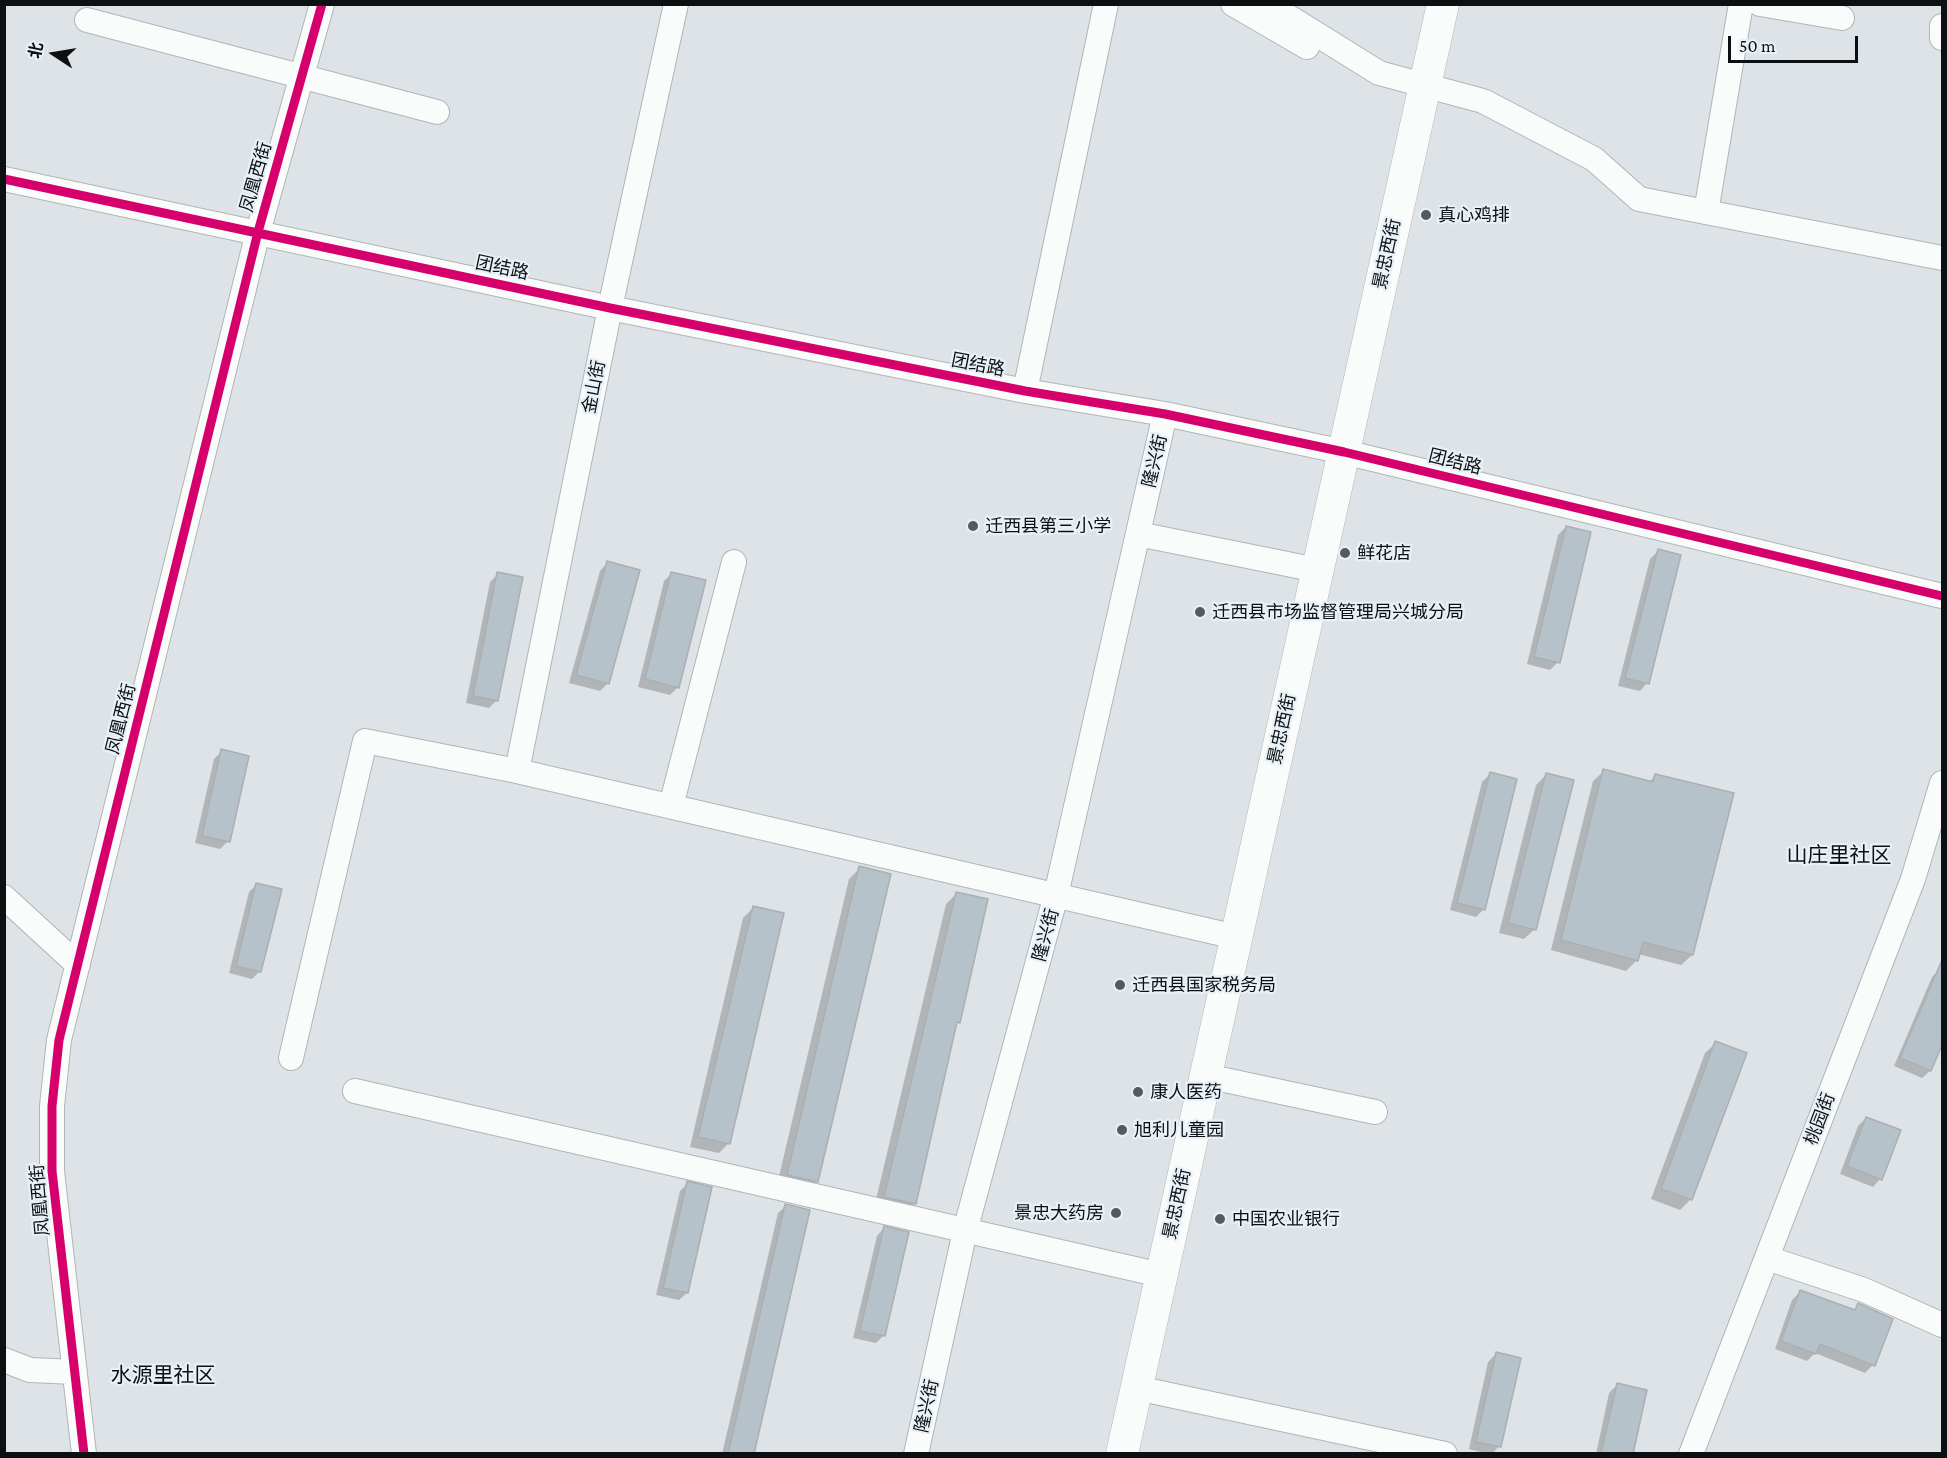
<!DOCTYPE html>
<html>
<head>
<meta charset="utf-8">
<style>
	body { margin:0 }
	#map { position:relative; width:1947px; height:1458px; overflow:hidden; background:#dee3e7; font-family:"Crimson Pro","Noto Sans SC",serif }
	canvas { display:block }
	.frame { position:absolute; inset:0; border:6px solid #0d1012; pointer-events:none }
	.north { position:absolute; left:24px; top:24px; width:60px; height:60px; -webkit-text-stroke:4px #e8f1f8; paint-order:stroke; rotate:282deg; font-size:16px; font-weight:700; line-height:24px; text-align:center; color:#0d1012 }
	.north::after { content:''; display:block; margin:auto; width:21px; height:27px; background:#0d1012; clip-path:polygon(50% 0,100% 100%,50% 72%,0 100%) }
	.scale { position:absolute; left:1728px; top:36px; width:130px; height:27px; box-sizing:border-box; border:3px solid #0d1012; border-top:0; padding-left:8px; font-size:18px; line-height:21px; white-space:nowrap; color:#0d1012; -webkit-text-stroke:4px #e8f1f8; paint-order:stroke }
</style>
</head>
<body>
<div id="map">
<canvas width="1947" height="1458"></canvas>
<div class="frame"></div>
<div class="north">北</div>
<div class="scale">50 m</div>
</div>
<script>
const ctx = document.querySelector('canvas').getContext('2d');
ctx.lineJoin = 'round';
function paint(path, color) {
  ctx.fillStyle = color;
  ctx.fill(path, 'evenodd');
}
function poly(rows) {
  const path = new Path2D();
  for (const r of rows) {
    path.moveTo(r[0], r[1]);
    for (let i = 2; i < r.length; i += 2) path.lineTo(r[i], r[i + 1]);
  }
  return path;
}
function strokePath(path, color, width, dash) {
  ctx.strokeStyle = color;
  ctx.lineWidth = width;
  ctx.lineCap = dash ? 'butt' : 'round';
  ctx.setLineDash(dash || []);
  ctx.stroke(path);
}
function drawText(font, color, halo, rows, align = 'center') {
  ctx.font = font + ' "Crimson Pro","Noto Sans SC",serif';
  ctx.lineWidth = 4.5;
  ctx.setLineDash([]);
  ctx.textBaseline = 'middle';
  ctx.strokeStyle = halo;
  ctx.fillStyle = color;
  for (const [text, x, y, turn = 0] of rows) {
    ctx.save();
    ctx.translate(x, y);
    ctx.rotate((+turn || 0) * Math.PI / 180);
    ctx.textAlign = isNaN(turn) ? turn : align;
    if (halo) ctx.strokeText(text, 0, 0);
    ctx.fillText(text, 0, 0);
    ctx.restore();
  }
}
paint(poly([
	[1566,527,1558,662,1550,670,1527,664,1558,535],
	[1658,551,1647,683,1640,691,1618,686,1650,559],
	[607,563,608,683,600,691,569,683,600,571],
	[672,573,678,687,670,695,638,687,664,581],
	[498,574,497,700,489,708,466,703,490,582],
	[222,751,228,841,220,849,195,843,214,759],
	[1604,771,1649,782,1655,776,1692,955,1681,965,1638,954,1637,960,1626,971,1551,950,1593,781],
	[1490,774,1484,909,1476,917,1450,910,1482,782],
	[1546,775,1535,929,1524,939,1499,933,1536,785],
	[860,868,817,1181,806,1192,777,1185,849,879],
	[257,884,260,971,252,979,229,973,249,892],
	[957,893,958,1022,955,1026,914,1204,904,1214,874,1208,946,904],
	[753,908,729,1143,719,1153,690,1147,743,918],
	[1940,969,1942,971,1942,1041,1930,1071,1922,1078,1894,1066,1932,977],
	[1716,1043,1691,1199,1680,1210,1651,1199,1705,1053],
	[1866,1118,1880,1179,1873,1187,1840,1174,1858,1126],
	[688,1183,687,1293,679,1300,656,1295,680,1191],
	[786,1206,752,1454,722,1454,778,1213],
	[884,1228,883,1336,876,1343,853,1338,877,1236],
	[1800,1292,1853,1311,1859,1305,1873,1365,1865,1373,1815,1353,1807,1361,1775,1349,1792,1300],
	[1496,1354,1499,1446,1492,1454,1488,1454,1469,1449,1488,1362],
	[1617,1385,1631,1454,1596,1454,1609,1393]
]), '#0003');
const building = poly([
	[1566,526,1591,532,1560,663,1534,657,1566,526],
	[1658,549,1681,555,1649,684,1625,678,1658,549],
	[607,561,640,570,609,684,576,675,607,561],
	[497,572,523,577,498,701,473,696,497,572],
	[671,572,706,580,679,688,645,679,671,572],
	[221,749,249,756,230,842,202,836,221,749],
	[1603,769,1653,782,1655,774,1734,793,1693,955,1643,942,1638,961,1561,940,1603,769],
	[1490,772,1517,779,1485,910,1457,903,1490,772],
	[1546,773,1574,780,1536,930,1508,923,1546,773],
	[859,866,891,874,818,1182,787,1175,859,866],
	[256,883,282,889,261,972,236,966,256,883],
	[956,892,988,899,960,1023,957,1022,916,1204,884,1197,956,892],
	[753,906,784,913,730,1144,698,1137,753,906],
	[1942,960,1942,1045,1931,1071,1900,1058,1942,960],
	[1715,1041,1747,1053,1692,1200,1661,1189,1715,1041],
	[1866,1117,1901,1130,1882,1180,1847,1166,1866,1117],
	[687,1181,712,1187,688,1293,663,1288,687,1181],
	[785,1204,810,1210,754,1454,728,1454,785,1204],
	[884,1226,909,1232,885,1336,860,1331,884,1226],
	[1800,1290,1855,1310,1858,1303,1893,1319,1875,1366,1820,1344,1816,1354,1781,1341,1800,1290],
	[1496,1352,1521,1358,1501,1447,1476,1442,1496,1352],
	[1617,1383,1647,1390,1633,1454,1601,1454,1617,1383]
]);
paint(building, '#b6c2ca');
strokePath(building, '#abafb2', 1.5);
const minor = poly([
	[1233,4,1307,47],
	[1268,4,1379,73,1483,101,1594,159,1639,199,1942,258],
	[1760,4,1842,18],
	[87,20,437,112],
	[1942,26,1942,38],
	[4,179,610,308,1025,391,1165,414,1344,452,1942,596],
	[1706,212,1741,4],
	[1025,391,1106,4],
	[1138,534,1317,570],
	[517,771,610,308,676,4],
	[671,806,734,562],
	[4,897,78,965],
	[291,1058,365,741,517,771,1236,937],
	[1206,1076,1375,1112],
	[355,1091,1161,1275],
	[1767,1258,1864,1290,1942,1325],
	[4,1360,30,1370,75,1372],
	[1137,1388,1445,1454],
	[84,1454,52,1171,52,1106,59,1040,258,232,322,4],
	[916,1454,965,1231,1056,895,1165,414],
	[1691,1454,1913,879,1942,783]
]);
const major = poly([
	[1122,1454,1443,4]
]);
strokePath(minor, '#b1b5b8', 26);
strokePath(major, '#b1b5b8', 33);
strokePath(minor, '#fafbfb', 24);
strokePath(major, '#fafbfb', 32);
strokePath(poly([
	[4,179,610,308,1025,391,1165,414,1344,452,1942,596],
	[84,1454,52,1171,52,1106,59,1040,258,232,322,4]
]), '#d6006c', 9);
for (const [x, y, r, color] of [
	[1426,215,6,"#565a5d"],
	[973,526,6,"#565a5d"],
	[1345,553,6,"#565a5d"],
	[1200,612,6,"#565a5d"],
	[1120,985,6,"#565a5d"],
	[1138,1092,6,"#565a5d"],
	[1122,1130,6,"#565a5d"],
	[1116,1213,6,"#565a5d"],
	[1220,1219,6,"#565a5d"]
]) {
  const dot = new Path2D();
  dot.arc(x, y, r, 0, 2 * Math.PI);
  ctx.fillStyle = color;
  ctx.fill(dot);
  strokePath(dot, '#e8f1f8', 2);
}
drawText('18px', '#0d1012', '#e8f1f8', [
	["凤凰西街",256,177,-74],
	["景忠西街",1387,254,-78],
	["团结路",502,268,12],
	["团结路",978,365,11],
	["金山街",594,387,-79],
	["隆兴街",1155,461,-77],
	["团结路",1455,462,14],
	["凤凰西街",121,719,-76],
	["景忠西街",1282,729,-78],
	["隆兴街",1046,935,-75],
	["桃园街",1820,1119,-69],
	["凤凰西街",40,1200,-95],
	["景忠西街",1177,1204,-78],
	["隆兴街",927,1406,-78]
]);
drawText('18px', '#0d1012', '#e8f1f8', [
	["真心鸡排",1438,215],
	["迁西县第三小学",985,526],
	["鲜花店",1357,553],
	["迁西县市场监督管理局兴城分局",1212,612],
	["迁西县国家税务局",1132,985],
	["康人医药",1150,1092],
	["旭利儿童园",1134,1130],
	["景忠大药房",1104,1213,"right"],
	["中国农业银行",1232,1219]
], 'left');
drawText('21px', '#0d1012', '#e8f1f8', [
	["山庄里社区",1839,856],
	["水源里社区",163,1376]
]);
</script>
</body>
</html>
